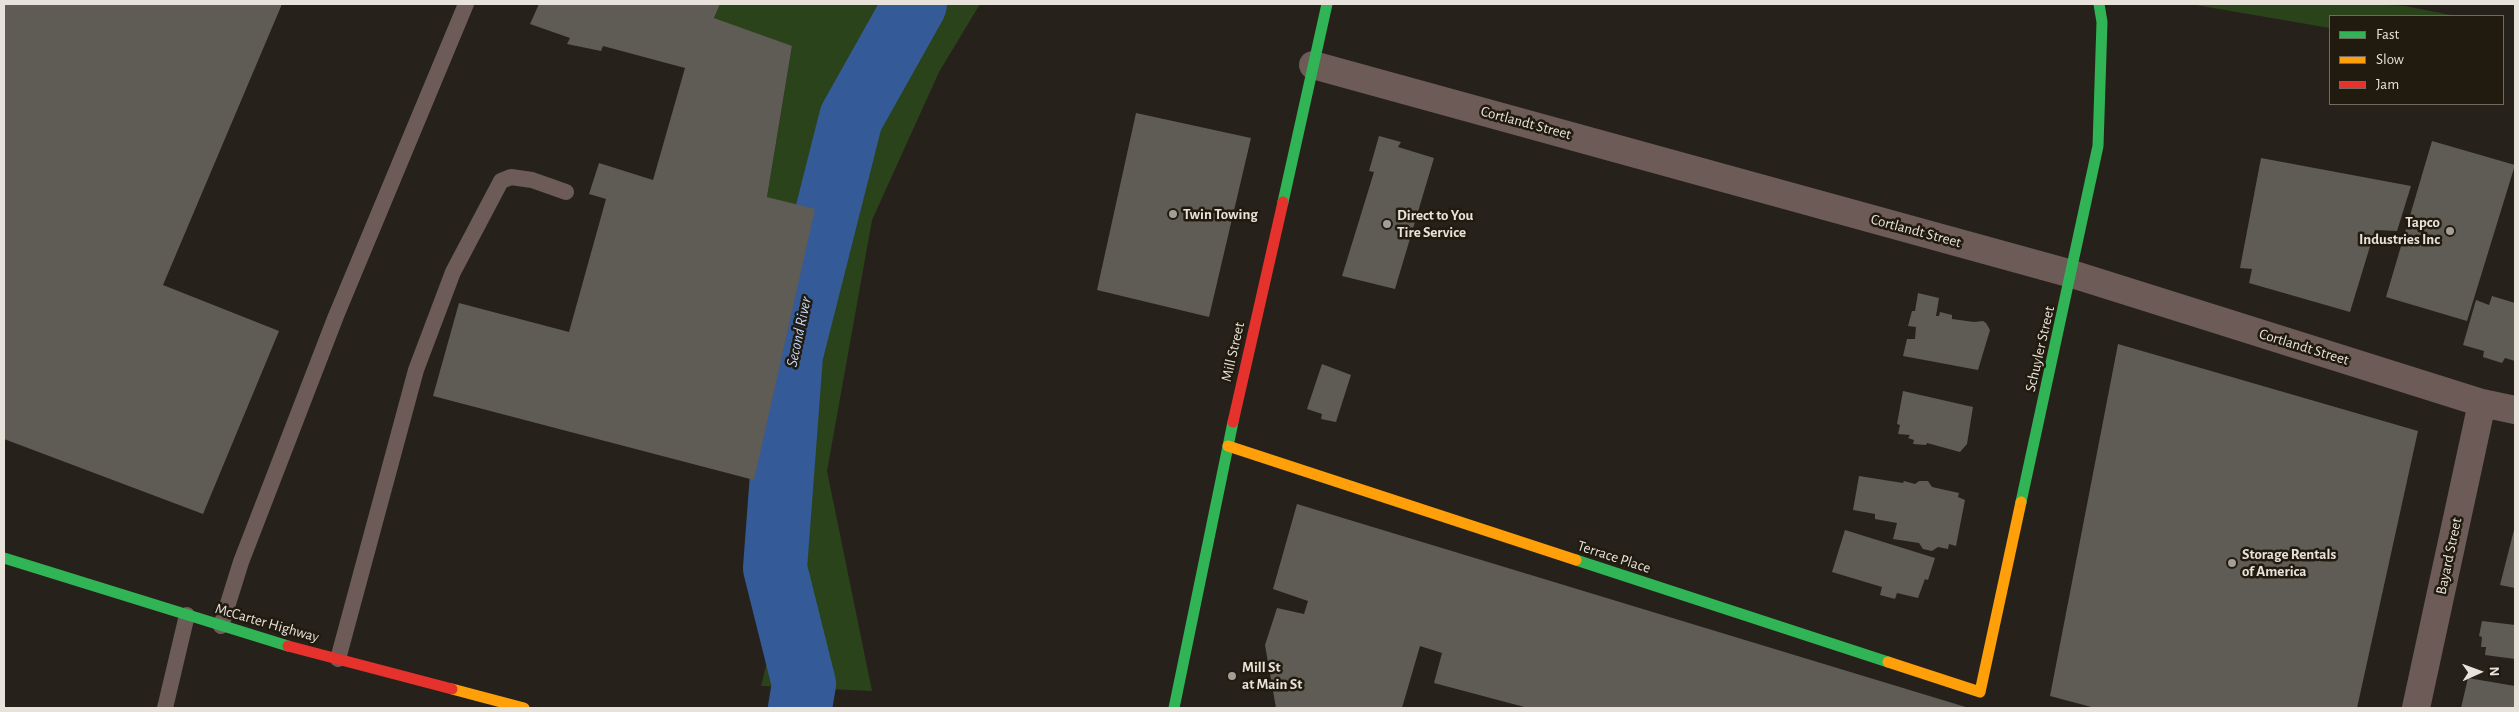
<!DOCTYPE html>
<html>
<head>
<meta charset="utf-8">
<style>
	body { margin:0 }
	#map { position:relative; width:2519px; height:712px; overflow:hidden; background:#26221b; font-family:"Alegreya Sans",sans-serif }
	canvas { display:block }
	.frame { position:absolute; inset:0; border:5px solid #e7e2da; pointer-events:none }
	.legend { position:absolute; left:2329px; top:15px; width:175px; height:90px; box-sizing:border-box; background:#211a0e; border:1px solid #706a60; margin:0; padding:6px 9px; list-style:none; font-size:15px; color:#e7e2da }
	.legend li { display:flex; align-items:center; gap:10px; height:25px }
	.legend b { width:25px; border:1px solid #706a60 }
	.north { position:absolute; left:2454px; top:647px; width:50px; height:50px; -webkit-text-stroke:4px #211a0e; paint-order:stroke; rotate:88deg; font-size:14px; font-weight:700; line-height:20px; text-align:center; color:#e7e2da }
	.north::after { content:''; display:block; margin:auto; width:18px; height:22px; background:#e7e2da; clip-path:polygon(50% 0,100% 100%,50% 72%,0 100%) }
</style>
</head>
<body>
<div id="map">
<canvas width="2519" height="712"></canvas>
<div class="frame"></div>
<ul class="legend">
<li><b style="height:6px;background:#30b455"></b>Fast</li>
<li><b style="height:6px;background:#ff9f0a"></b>Slow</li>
<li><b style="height:6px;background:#e5322d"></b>Jam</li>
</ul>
<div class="north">N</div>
</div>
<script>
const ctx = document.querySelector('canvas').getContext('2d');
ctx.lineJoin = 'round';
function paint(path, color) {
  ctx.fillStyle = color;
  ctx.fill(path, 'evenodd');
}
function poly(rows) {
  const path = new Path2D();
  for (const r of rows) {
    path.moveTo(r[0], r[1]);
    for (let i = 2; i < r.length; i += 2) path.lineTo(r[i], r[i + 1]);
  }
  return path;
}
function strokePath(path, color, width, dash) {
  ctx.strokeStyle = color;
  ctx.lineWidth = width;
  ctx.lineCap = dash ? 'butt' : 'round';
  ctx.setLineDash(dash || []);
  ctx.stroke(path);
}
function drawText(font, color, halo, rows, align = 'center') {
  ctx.font = font + ' "Alegreya Sans",sans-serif';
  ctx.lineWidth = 5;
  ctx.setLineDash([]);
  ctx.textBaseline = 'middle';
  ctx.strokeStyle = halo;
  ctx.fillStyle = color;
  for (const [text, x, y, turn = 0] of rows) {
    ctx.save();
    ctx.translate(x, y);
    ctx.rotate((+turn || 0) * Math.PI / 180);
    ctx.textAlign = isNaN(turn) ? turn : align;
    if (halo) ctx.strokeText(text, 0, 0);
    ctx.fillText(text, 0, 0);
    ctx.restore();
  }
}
paint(poly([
	[720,4,980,4,939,72,872,220,827,471,872,691,761,686,775,629,754,480,815,210,767,197,792,47,714,18],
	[2190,4,2365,4,2405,6,2456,16,2330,16,2330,28]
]), '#2b431a');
strokePath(poly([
	[800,708,804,684,775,568,791,355,851,118,915,4]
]), '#355a98', 64);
paint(poly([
	[4,4,282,4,163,285,279,331,203,514,4,439],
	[539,4,720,4,714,18,792,46,767,197,815,209,754,480,433,396,459,303,569,332,606,199,589,194,599,163,653,180,685,68,603,46,601,51,567,44,570,38,530,24],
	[1136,113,1251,138,1209,317,1097,290],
	[1379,136,1401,142,1398,147,1434,158,1395,289,1342,276,1374,172,1369,171],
	[2432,141,2515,165,2467,321,2386,297],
	[2261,158,2411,186,2397,231,2375,230,2350,312,2249,283,2252,269,2240,268],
	[1918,293,1939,298,1936,316,1939,316,1940,312,1952,315,1952,319,1974,322,1983,321,1986,323,1990,330,1978,370,1903,356,1907,339,1915,339,1916,327,1908,326,1912,311,1915,311],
	[2492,296,2515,303,2515,361,2505,358,2502,363,2483,357,2484,351,2463,345,2476,300,2489,305],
	[2118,344,2418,431,2357,708,2095,708,2050,696],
	[1322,364,1351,375,1336,422,1321,419,1322,414,1307,409],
	[1903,391,1973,407,1967,444,1960,452,1927,443,1926,445,1913,444,1914,440,1908,438,1910,435,1898,434,1900,425,1897,424],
	[1859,476,1903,483,1904,481,1915,484,1919,481,1928,481,1932,487,1959,493,1958,497,1965,500,1956,546,1949,544,1948,549,1938,547,1932,551,1923,549,1919,543,1893,539,1897,523,1875,519,1875,514,1853,510],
	[1297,504,1969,708,1528,708,1434,683,1442,653,1420,646,1402,708,1276,708,1265,645,1277,608,1304,614,1308,601,1273,589],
	[2515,526,2515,588,2500,585],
	[1845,530,1935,558,1928,580,1925,579,1918,598,1897,593,1895,599,1880,595,1882,587,1832,572],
	[2482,621,2515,625,2515,659,2485,655,2486,647,2481,647,2482,637,2479,636],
	[2468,678,2515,686,2515,708,2461,708]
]), '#5f5b55');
strokePath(poly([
	[221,626,241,562,336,316,466,4],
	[338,659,416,370,453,272,501,181,511,177,532,180,566,192],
	[165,708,187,615]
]), '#6c5b57', 16);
strokePath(poly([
	[1313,65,2072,274,2482,403,2515,410],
	[2416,708,2482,403]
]), '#6c5b57', 28);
strokePath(poly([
	[1283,202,1327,4],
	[2021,502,2098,146,2102,22,2099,4],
	[4,558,288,646],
	[1576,560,1888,662],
	[1174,708,1233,422]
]), '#30b455', 11);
strokePath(poly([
	[1228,446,1576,560],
	[1888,662,1980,692,2021,502],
	[452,689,524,708]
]), '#ff9f0a', 11);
strokePath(poly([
	[1233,422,1283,202],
	[288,646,452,689]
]), '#e5322d', 11);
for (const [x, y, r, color] of [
	[1173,214,5,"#a39f97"],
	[1387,224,5,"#a39f97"],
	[2450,231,5,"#a39f97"],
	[2232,563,5,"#a39f97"],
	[1232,676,5,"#a39f97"]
]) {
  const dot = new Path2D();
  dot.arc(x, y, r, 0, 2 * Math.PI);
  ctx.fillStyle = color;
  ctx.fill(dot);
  strokePath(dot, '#211a0e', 2);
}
drawText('15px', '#e7e2da', '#211a0e', [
	["Cortlandt Street",1526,123,15],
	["Cortlandt Street",1916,231,15],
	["Cortlandt Street",2304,347,17],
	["Schuyler Street",2040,349,-77],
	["Mill Street",1233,352,-77],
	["Bayard Street",2449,556,-78],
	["Terrace Place",1614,557,18],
	["McCarter Highway",267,623,16]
]);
drawText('bold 15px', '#e7e2da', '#211a0e', [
	["Twin Towing",1183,214],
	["Direct to You",1397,215],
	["Tire Service",1397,232],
	["Tapco",2440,222,"right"],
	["Industries Inc",2440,239,"right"],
	["Storage Rentals",2242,554],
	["of America",2242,571],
	["Mill St",1242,667],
	["at Main St",1242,684]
], 'left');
drawText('italic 16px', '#bed6fc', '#211a0e', [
	["Second River",799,332,-78]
]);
</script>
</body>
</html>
